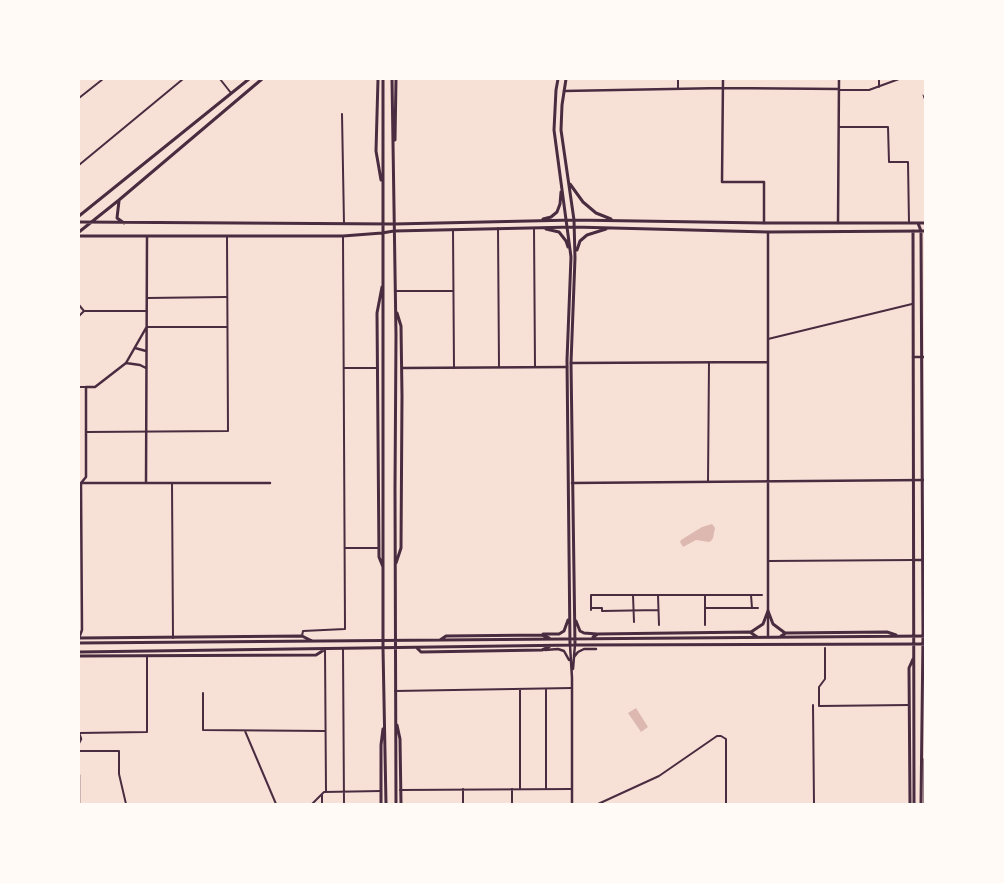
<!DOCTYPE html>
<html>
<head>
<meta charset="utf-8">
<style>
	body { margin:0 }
	#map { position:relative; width:1004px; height:883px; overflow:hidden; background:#f7e1d7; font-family:"Golos Text",sans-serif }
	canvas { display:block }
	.frame { position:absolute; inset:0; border:80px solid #fffaf5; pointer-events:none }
</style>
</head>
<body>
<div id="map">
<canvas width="1004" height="883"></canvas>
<div class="frame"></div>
</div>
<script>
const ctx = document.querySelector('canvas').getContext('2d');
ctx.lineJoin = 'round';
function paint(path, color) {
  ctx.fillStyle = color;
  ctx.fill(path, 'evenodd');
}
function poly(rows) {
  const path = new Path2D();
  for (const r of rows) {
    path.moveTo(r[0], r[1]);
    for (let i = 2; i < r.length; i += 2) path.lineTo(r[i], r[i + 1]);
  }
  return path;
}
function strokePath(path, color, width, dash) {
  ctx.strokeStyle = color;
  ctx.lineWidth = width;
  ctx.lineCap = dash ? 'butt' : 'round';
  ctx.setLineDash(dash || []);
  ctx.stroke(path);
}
paint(poly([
	[712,524,715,528,713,538,711,541,709,542,696,540,683,547,680,542,681,540,702,527],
	[636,708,648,727,641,732,628,713]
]), '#dcb8b0');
strokePath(poly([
	[923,95,925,101]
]), '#4a2c40', 1);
strokePath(poly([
	[220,79,231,93],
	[678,79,678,89],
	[879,79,879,87],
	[925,79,925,80],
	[839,90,869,90,899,79],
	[79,98,103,79],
	[342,114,344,224],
	[839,127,888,127,889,162,908,162,909,223],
	[79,165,183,79],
	[498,228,499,367],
	[534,228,535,367],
	[453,230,454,368],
	[395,291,453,291],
	[147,298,226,297],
	[79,305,84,311],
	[79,316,84,311,147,311],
	[147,327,226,327],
	[768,339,912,304],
	[345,368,378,368],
	[79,387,86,387],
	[86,432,228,431,227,237],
	[708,482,709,362],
	[172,483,173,638],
	[345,548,378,548],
	[768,561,913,560],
	[633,595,634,622],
	[658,595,659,625],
	[705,595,705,625],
	[751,595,752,608],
	[591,608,602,608,602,611,658,610],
	[705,608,758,608],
	[591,610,591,595,762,595],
	[302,636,303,631,345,629,343,237],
	[825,648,825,679,819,687,819,706,909,705],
	[325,649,326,792],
	[343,649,344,804],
	[520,689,520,789],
	[546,689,546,789],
	[395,691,572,688],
	[203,693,203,730,325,731],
	[813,705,814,804],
	[245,731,276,804],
	[79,733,147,732,147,656],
	[79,751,119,751,119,774,126,804],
	[512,789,512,804],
	[400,790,572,789],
	[322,795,322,804],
	[312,804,324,792,381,791],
	[463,804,463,789],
	[598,804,659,776,717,736,721,736,726,739,726,804]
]), '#4a2c40', 2);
strokePath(poly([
	[723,79,722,182,764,182,764,223],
	[564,91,723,88,839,89],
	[838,223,839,79],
	[135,348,146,351],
	[913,357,925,357],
	[126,363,140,365,146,368],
	[571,363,768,362],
	[402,368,567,367],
	[81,483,270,483],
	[81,483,86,477,86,387,95,387,126,363,146,328],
	[146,483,147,237],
	[572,483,925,480],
	[913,560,925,560],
	[768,637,768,232],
	[79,638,82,630,81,484],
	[570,645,572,678,572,804],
	[545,650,558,649,564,651,569,660],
	[574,656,575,645],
	[573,669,574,657,578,652,584,649,596,649],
	[79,733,81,739,79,743],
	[79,775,79,804]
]), '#4a2c40', 2.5);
strokePath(poly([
	[378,79,376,151,381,180],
	[383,79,383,648,386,804],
	[392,79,396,335,395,488,396,804],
	[558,79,556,90,554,130,571,257,567,360,570,645],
	[566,79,562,105,561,130,574,220,575,258,571,363,575,645],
	[395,140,396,79],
	[570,184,583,202,596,213,611,219],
	[119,201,117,218,124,223],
	[79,216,249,79],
	[543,219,551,217,557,212,560,204,561,192],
	[79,222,394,224,574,220,764,223,925,223],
	[918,223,921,231,923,636,921,804],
	[546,229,559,232,566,241,568,247],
	[913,231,914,804],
	[79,232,119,200,262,79],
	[79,236,343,236,382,233,394,231,574,227,768,232,925,231],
	[577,250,580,241,587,235,606,229],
	[382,287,377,313,379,557,383,567],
	[396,563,401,548,402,396,401,326,397,313],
	[768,611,773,624,785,633],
	[576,621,580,631,584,633,597,634],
	[751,632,763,624,768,611],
	[543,634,559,634,564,631,568,620],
	[781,636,786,633,887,632,896,635],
	[593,637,598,634,750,632,757,637],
	[79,638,302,636,312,641],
	[440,640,446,636,542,635,549,638],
	[79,643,925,636],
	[417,648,421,652,542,650,549,647],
	[79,652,575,645,925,644],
	[79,656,316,655,324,650],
	[397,725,400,739,401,804],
	[381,804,381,745,383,729],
	[910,804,909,668,913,659],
	[925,804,925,759]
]), '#4a2c40', 3);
</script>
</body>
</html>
